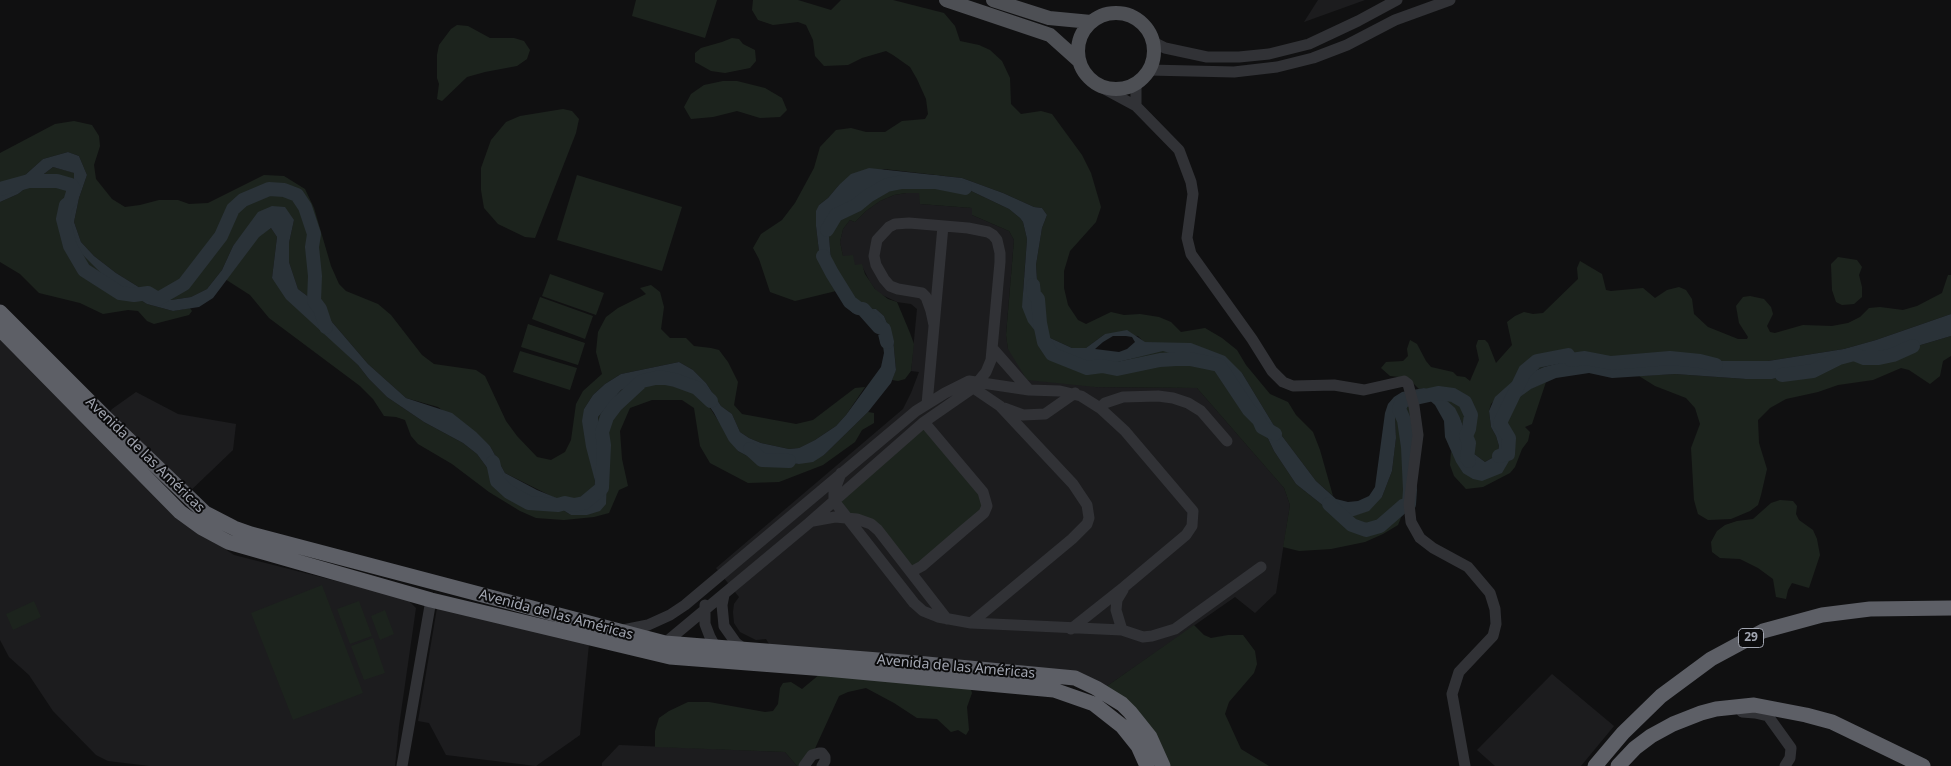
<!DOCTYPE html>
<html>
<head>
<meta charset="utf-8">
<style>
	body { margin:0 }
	canvas { display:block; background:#101011 }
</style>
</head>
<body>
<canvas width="1951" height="766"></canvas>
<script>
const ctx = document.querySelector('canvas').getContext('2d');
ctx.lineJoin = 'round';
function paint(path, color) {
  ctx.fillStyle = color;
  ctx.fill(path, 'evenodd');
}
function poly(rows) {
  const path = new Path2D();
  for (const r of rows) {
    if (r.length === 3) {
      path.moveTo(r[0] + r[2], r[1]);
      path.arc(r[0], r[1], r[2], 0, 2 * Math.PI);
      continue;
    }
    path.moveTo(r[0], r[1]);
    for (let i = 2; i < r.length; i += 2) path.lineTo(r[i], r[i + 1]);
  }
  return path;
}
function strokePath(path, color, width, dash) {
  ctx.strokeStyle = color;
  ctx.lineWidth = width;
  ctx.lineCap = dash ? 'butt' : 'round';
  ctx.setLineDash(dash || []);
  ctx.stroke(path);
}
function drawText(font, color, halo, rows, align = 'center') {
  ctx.font = font + ' "Noto Sans",sans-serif';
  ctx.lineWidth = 4;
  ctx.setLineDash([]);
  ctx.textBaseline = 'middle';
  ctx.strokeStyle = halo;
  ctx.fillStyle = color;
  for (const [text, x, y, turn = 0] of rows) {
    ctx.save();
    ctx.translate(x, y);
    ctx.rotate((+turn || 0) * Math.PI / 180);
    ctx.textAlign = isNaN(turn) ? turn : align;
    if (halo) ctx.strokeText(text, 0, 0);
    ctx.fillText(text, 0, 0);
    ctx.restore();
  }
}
paint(poly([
	[1318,0,1365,0,1304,22],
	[906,193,920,193,920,204,972,208,972,215,1009,231,1014,240,1006,335,1008,349,1095,387,1197,388,1284,488,1290,505,1276,593,1255,613,1235,597,1100,691,1085,683,774,652,766,639,756,640,740,632,734,623,733,612,734,604,739,597,716,568,903,409,911,393,919,372,911,371,917,309,911,304,897,302,878,293,870,282,863,268,855,266,843,256,840,242,843,229,850,220,855,222,866,211,880,201,894,195],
	[0,337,198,531,234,555,407,599,416,608,399,726,395,766,150,766,108,761,96,755,53,711,29,675,9,657,0,640],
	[136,392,178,414,236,424,233,450,186,495,106,418,112,409],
	[437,608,589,644,580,735,536,766,446,755,429,723,418,721],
	[1552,674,1614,726,1581,766,1495,766,1477,750],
	[619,745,785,752,797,766,602,766,602,763]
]), '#1c1c1e');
paint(poly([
	[636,0,717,0,705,38,632,16],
	[753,0,798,0,831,10,841,0,893,0,944,13,955,26,960,41,979,45,990,50,1002,61,1010,78,1011,104,1021,114,1041,111,1052,114,1082,155,1091,173,1101,207,1096,222,1070,251,1064,271,1064,288,1068,305,1078,320,1086,324,1111,312,1124,315,1140,314,1159,317,1171,322,1181,332,1205,328,1222,338,1237,350,1246,365,1270,394,1288,402,1296,415,1313,432,1320,450,1333,496,1316,481,1273,424,1242,373,1154,343,1144,342,1138,336,1105,334,1086,348,1072,348,1048,337,1039,309,1036,265,1042,228,1047,215,1042,208,1034,207,1003,193,962,178,884,169,839,185,828,198,819,205,816,226,820,260,836,291,795,301,770,292,759,259,753,248,761,234,782,220,795,203,814,168,820,147,836,130,851,128,866,132,885,132,902,121,925,119,928,114,926,99,917,79,910,67,893,55,886,51,862,58,848,65,824,66,815,56,813,40,806,25,798,22,773,25,758,20,752,10],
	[457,25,468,26,490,38,514,38,524,41,530,50,527,59,517,66,485,72,467,77,442,101,437,99,439,84,437,78,437,55,439,45,451,29],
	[732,38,739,39,743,44,755,50,756,61,750,68,725,73,711,71,695,62,695,53,701,48,722,42],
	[723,81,737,81,765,88,782,98,787,110,780,117,760,118,737,111,713,117,691,119,684,107,691,94,704,85],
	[563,109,572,111,579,119,576,133,535,238,525,237,498,224,484,208,481,190,481,168,491,140,506,122,520,116],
	[74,121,92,125,99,136,100,146,94,165,96,179,112,199,125,207,140,205,159,200,178,200,189,204,208,203,264,175,284,176,305,189,314,208,331,266,339,284,346,291,378,304,391,315,422,355,434,364,476,370,485,376,506,421,517,436,537,457,551,460,565,452,571,440,576,404,583,391,602,374,596,352,598,332,606,317,618,308,646,294,640,288,651,285,660,292,664,307,661,329,670,338,686,338,694,346,711,348,719,350,728,362,738,382,734,405,742,414,796,424,813,420,855,388,865,387,846,415,836,426,815,440,799,448,789,449,761,443,749,438,740,432,732,414,721,406,706,383,693,370,679,362,621,374,605,384,593,395,584,409,595,481,594,490,590,498,584,503,574,505,565,503,505,473,490,446,438,407,406,398,368,364,314,301,298,289,289,262,289,243,294,220,240,238,233,246,222,270,207,289,191,297,171,300,158,299,116,273,94,256,81,242,74,222,79,198,87,175,79,156,68,152,43,159,14,185,0,193,0,153,55,124],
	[53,167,75,173,74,189,66,205,63,219,108,280,147,304,173,311,190,308,192,311,189,315,154,324,147,321,138,311,128,310,103,314,80,303,39,293,20,274,0,262,0,202,18,194],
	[577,175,682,207,662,271,557,240],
	[907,182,947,183,967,189,1009,209,1020,218,1023,222,1027,239,1023,292,1044,342,1062,358,1073,363,1102,366,1163,350,1218,368,1254,409,1274,451,1296,484,1330,511,1382,497,1392,471,1396,438,1395,417,1402,401,1408,398,1418,435,1404,510,1398,525,1383,534,1365,542,1331,549,1299,551,1283,547,1290,505,1284,488,1197,388,1095,387,1027,380,1008,349,1006,335,1014,240,1009,231,972,215,972,208,920,204,919,193,906,193,894,195,880,201,866,211,855,222,850,220,843,229,840,242,843,256,853,255,855,265,862,264,865,274,875,289,888,299,897,302,910,333,914,344,911,371,905,379,898,381,892,380,896,369,893,338,884,316,876,309,858,308,850,302,832,273,829,236,836,215,848,208,872,197,887,185],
	[271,228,277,237,272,278,311,320,358,365,369,379,387,397,424,422,463,443,477,454,497,481,515,496,547,511,563,510,571,515,587,515,607,478,600,449,598,417,621,390,642,381,660,377,688,379,697,388,738,451,751,458,799,464,824,455,868,412,874,413,874,423,862,430,855,442,823,465,779,482,748,483,710,463,700,446,694,408,682,400,652,400,630,408,620,431,622,459,628,486,619,490,609,513,594,517,564,520,536,518,520,511,489,492,452,464,418,444,411,436,405,420,396,417,384,416,373,399,360,386,269,318,250,295,225,279,259,236],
	[1838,257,1857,260,1862,267,1859,275,1862,287,1862,297,1854,304,1842,305,1836,302,1832,290,1831,264],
	[1580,261,1602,274,1606,290,1611,291,1643,288,1655,298,1667,290,1679,287,1686,290,1692,299,1694,314,1708,327,1738,339,1747,339,1748,337,1739,323,1736,306,1743,297,1750,296,1764,299,1771,307,1773,314,1767,326,1770,332,1775,333,1803,325,1832,326,1848,323,1860,317,1869,308,1880,307,1903,310,1917,306,1942,293,1948,275,1951,275,1951,314,1876,340,1844,349,1768,361,1663,361,1639,365,1585,358,1571,360,1544,367,1514,380,1491,404,1489,411,1491,427,1496,436,1499,446,1498,451,1492,458,1485,462,1473,453,1460,418,1424,388,1419,389,1408,378,1390,376,1381,368,1386,362,1403,361,1408,356,1407,349,1410,340,1417,344,1426,361,1431,367,1453,372,1457,376,1465,377,1470,381,1479,360,1476,346,1478,340,1485,340,1488,343,1496,363,1512,345,1507,322,1515,316,1524,312,1533,314,1543,313,1578,279,1577,268],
	[550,274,604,293,596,315,542,296],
	[540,297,593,316,585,339,532,319],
	[528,324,585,343,578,365,521,347],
	[1951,336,1951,356,1943,361,1940,376,1930,384,1909,370,1901,368,1873,380,1838,385,1818,392,1786,399,1770,408,1758,420,1759,443,1767,469,1761,495,1758,505,1750,511,1731,519,1708,520,1698,514,1694,500,1691,448,1700,424,1695,408,1686,398,1655,386,1639,376,1675,374,1746,379,1772,379,1864,358,1897,352],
	[520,351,577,368,570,390,513,372],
	[1546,382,1532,424,1525,427,1530,432,1528,441,1522,449,1515,467,1510,473,1483,487,1466,489,1454,476,1450,465,1451,451,1463,473,1512,454,1500,423,1510,404,1526,391],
	[924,422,987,506,916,570,878,530,857,519,834,501],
	[1780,500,1793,501,1797,506,1796,514,1799,520,1813,530,1817,539,1820,555,1809,588,1792,583,1788,590,1786,599,1776,597,1773,579,1758,568,1740,559,1720,558,1712,552,1711,542,1717,531,1725,525,1737,521,1753,519,1771,503],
	[322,585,363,693,293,720,251,613],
	[34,601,41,617,13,630,6,614],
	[359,601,372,636,350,644,337,609],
	[385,610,394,634,380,640,371,616],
	[1194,625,1204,635,1211,638,1228,635,1243,635,1255,651,1257,664,1254,673,1229,702,1225,714,1241,749,1269,766,1163,766,1155,746,1100,691],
	[373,638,385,673,364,680,351,646],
	[826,669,969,683,972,693,967,707,969,730,966,735,958,730,951,732,937,719,917,718,894,703,866,688,848,692,839,696,812,755,804,766,797,766,785,752,655,747,655,731,659,718,669,711,688,702,709,702,765,712,773,711,778,704,780,688,783,683,791,682,802,689]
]), '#1c231d');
paint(poly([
	[68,152,79,156,87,175,79,198,74,222,81,242,94,256,116,273,158,299,171,300,191,297,207,289,222,270,233,246,258,212,272,206,285,207,294,220,289,243,289,262,298,289,314,301,368,364,406,398,452,413,476,432,490,446,505,473,537,490,574,505,584,503,590,498,594,490,595,481,586,447,582,421,584,409,593,395,605,384,621,374,679,362,693,370,706,383,721,406,732,414,740,432,749,438,761,443,789,449,799,448,815,440,836,426,846,415,881,367,884,353,882,338,879,327,872,320,864,316,853,313,844,305,832,284,820,260,816,226,816,211,819,205,828,198,839,185,851,174,869,168,962,178,1003,193,1034,207,1042,208,1047,215,1042,228,1036,265,1039,309,1048,337,1072,348,1086,348,1105,334,1127,330,1145,342,1191,343,1225,356,1242,373,1273,424,1316,481,1336,499,1348,502,1358,501,1369,496,1375,487,1385,413,1388,404,1394,397,1402,392,1424,388,1438,393,1446,400,1455,408,1460,418,1473,453,1485,462,1492,458,1498,451,1499,446,1496,436,1491,427,1489,411,1495,397,1514,380,1544,367,1571,360,1585,358,1639,365,1663,361,1768,361,1844,349,1876,340,1951,314,1951,336,1897,352,1864,358,1772,379,1746,379,1675,374,1612,378,1589,373,1556,378,1531,389,1510,404,1500,423,1513,454,1502,473,1482,481,1473,479,1463,473,1456,462,1445,437,1444,421,1435,405,1427,398,1408,398,1402,401,1395,417,1396,438,1392,471,1382,497,1369,511,1354,516,1341,516,1330,511,1296,484,1274,451,1254,409,1218,368,1163,351,1102,366,1073,363,1062,358,1044,342,1028,322,1022,307,1027,239,1023,222,1020,218,1009,209,967,189,947,183,907,182,887,185,872,197,848,208,836,215,829,236,832,273,850,302,858,308,876,309,884,316,893,338,896,370,891,383,868,412,824,455,813,462,799,464,762,460,751,458,738,451,729,441,714,413,697,388,688,379,660,377,642,381,621,390,598,417,600,449,607,478,606,504,600,511,587,515,571,515,563,510,544,510,515,496,497,481,477,454,463,443,424,422,387,397,369,379,358,365,286,299,272,278,277,237,271,228,259,237,213,298,199,307,173,311,147,304,108,280,76,248,66,232,63,219,66,205,74,189,74,173,53,167,18,194,0,202,0,193,14,185,43,159],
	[1113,336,1126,336,1132,337,1135,342,1127,349,1119,352,1095,349,1103,342]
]), '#2a3238');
strokePath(poly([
	[0,189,29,181,57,181,71,185,74,189,70,202,66,205,63,219,70,246,84,270,120,293,134,295,148,293,158,299,184,284,221,236,233,209,243,200,269,189,284,190,297,195,305,207,314,234,312,247,315,276,314,301,320,309,326,327],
	[827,230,836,215,857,205,868,196,887,185,902,182,935,182,965,188],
	[823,256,832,273,850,302,858,308,863,309,879,327,884,329,887,342],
	[1033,285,1034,294,1038,299,1040,323,1044,342,1052,354,1087,368,1102,366,1117,369,1160,360,1176,359,1190,359,1219,365,1249,410,1259,420,1262,427,1275,434],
	[1782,375,1813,371,1839,358,1854,354,1864,358,1879,358,1893,355,1913,346],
	[750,449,762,460,789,461],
	[1499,456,1508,454,1509,438,1500,423,1525,371,1537,361,1568,355,1571,360,1585,358,1611,363,1670,358,1700,361,1716,365],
	[493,462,497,481,509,492,529,503,558,505,565,503,574,505,584,503,602,488,604,445,602,432,607,417,616,405,642,381,660,377,675,380,697,388,711,401],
	[1329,504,1352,525,1366,530,1380,526,1403,506,1409,504,1410,490,1408,447,1404,420,1399,409,1402,401,1438,393,1453,395,1465,402,1471,415,1469,429,1466,436,1469,443,1467,458,1469,461]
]), '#2a3238', 14);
strokePath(poly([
	[1153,42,1165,48,1207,57,1239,57,1269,54,1309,44,1358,21,1397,0],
	[1149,70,1234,72,1277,67,1313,58,1347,45,1395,20,1450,0],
	[1136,84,1136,106],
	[1099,86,1136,106,1179,150,1191,182,1193,194,1187,238,1191,254,1252,339,1272,371,1283,382,1293,386,1334,385,1364,390,1404,381,1408,384,1414,406,1418,435,1409,504,1411,522,1420,538,1433,548,1468,567,1490,593,1495,609,1496,624,1493,636,1459,672,1452,694,1465,766],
	[993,349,1029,390],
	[969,385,1000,406,1073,484,1087,505,1089,518,1087,524,1072,539,971,623],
	[927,404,943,226],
	[1004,408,1023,415,1045,414,1075,393],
	[1100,408,1105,403,1123,397,1158,396,1173,398,1188,403,1201,411,1227,441],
	[841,473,834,492,834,501,914,603,923,611,938,617,971,623,1122,630,1143,637,1152,636,1175,629,1261,567],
	[813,521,835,517,857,519,871,524,878,530,947,619],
	[911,572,922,566,965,529,984,513,987,506,983,492,924,422],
	[724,595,722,605,724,626,736,643,744,649],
	[705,605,705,624,710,637,716,648],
	[623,630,648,625,670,615,685,605,916,411,945,393,969,381,1029,390,1060,391,1081,396,1100,408,1125,431,1193,511,1192,526,1186,535,1124,587,1071,629],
	[1122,630,1116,610,1117,600,1123,590],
	[665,643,809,523,924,422,973,388,986,372,991,360,1000,262,1000,253,997,240,993,235,988,232,968,228,909,223,895,224,889,227,877,240,874,256,876,265,884,279,890,286,898,289,922,293,926,297,931,311,934,325],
	[1742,712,1755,713,1768,716,1791,748,1790,758,1785,766],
	[402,766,431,600],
	[804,766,812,755,819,753,822,753,825,757,825,761,822,766]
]), '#313236', 11);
strokePath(poly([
	[946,0,1050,35,1079,61],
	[993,0,1049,18,1091,22],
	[1116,51,38]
]), '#4d4f54', 14);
strokePath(poly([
	[0,312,106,418,205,513,234,528,251,534,665,643,916,663,1075,678,1096,688,1122,704,1130,712,1150,737,1163,766],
	[0,329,180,512,202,528,228,542,431,600,670,657,826,669,1054,690,1094,704,1122,726,1138,746,1147,766],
	[1595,766,1623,733,1661,696,1711,659,1763,631,1822,615,1870,609,1951,608],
	[1618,766,1635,748,1651,736,1673,724,1701,713,1716,709,1754,705,1806,715,1832,722,1923,766]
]), '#5d5f66', 15);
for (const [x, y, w] of [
	[1751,638,25]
]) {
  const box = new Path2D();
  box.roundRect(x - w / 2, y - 9.5, w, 19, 4);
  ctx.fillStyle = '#0b0b0c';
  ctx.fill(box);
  strokePath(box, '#a2a6b1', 1);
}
drawText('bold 12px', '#a2a6b1', null, [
	["29",1751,638]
]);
drawText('14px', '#a2a6b1', '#0b0b0c', [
	["Avenida de las Américas",145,455,44],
	["Avenida de las Américas",556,615,15],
	["Avenida de las Américas",956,667,5]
]);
</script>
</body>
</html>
